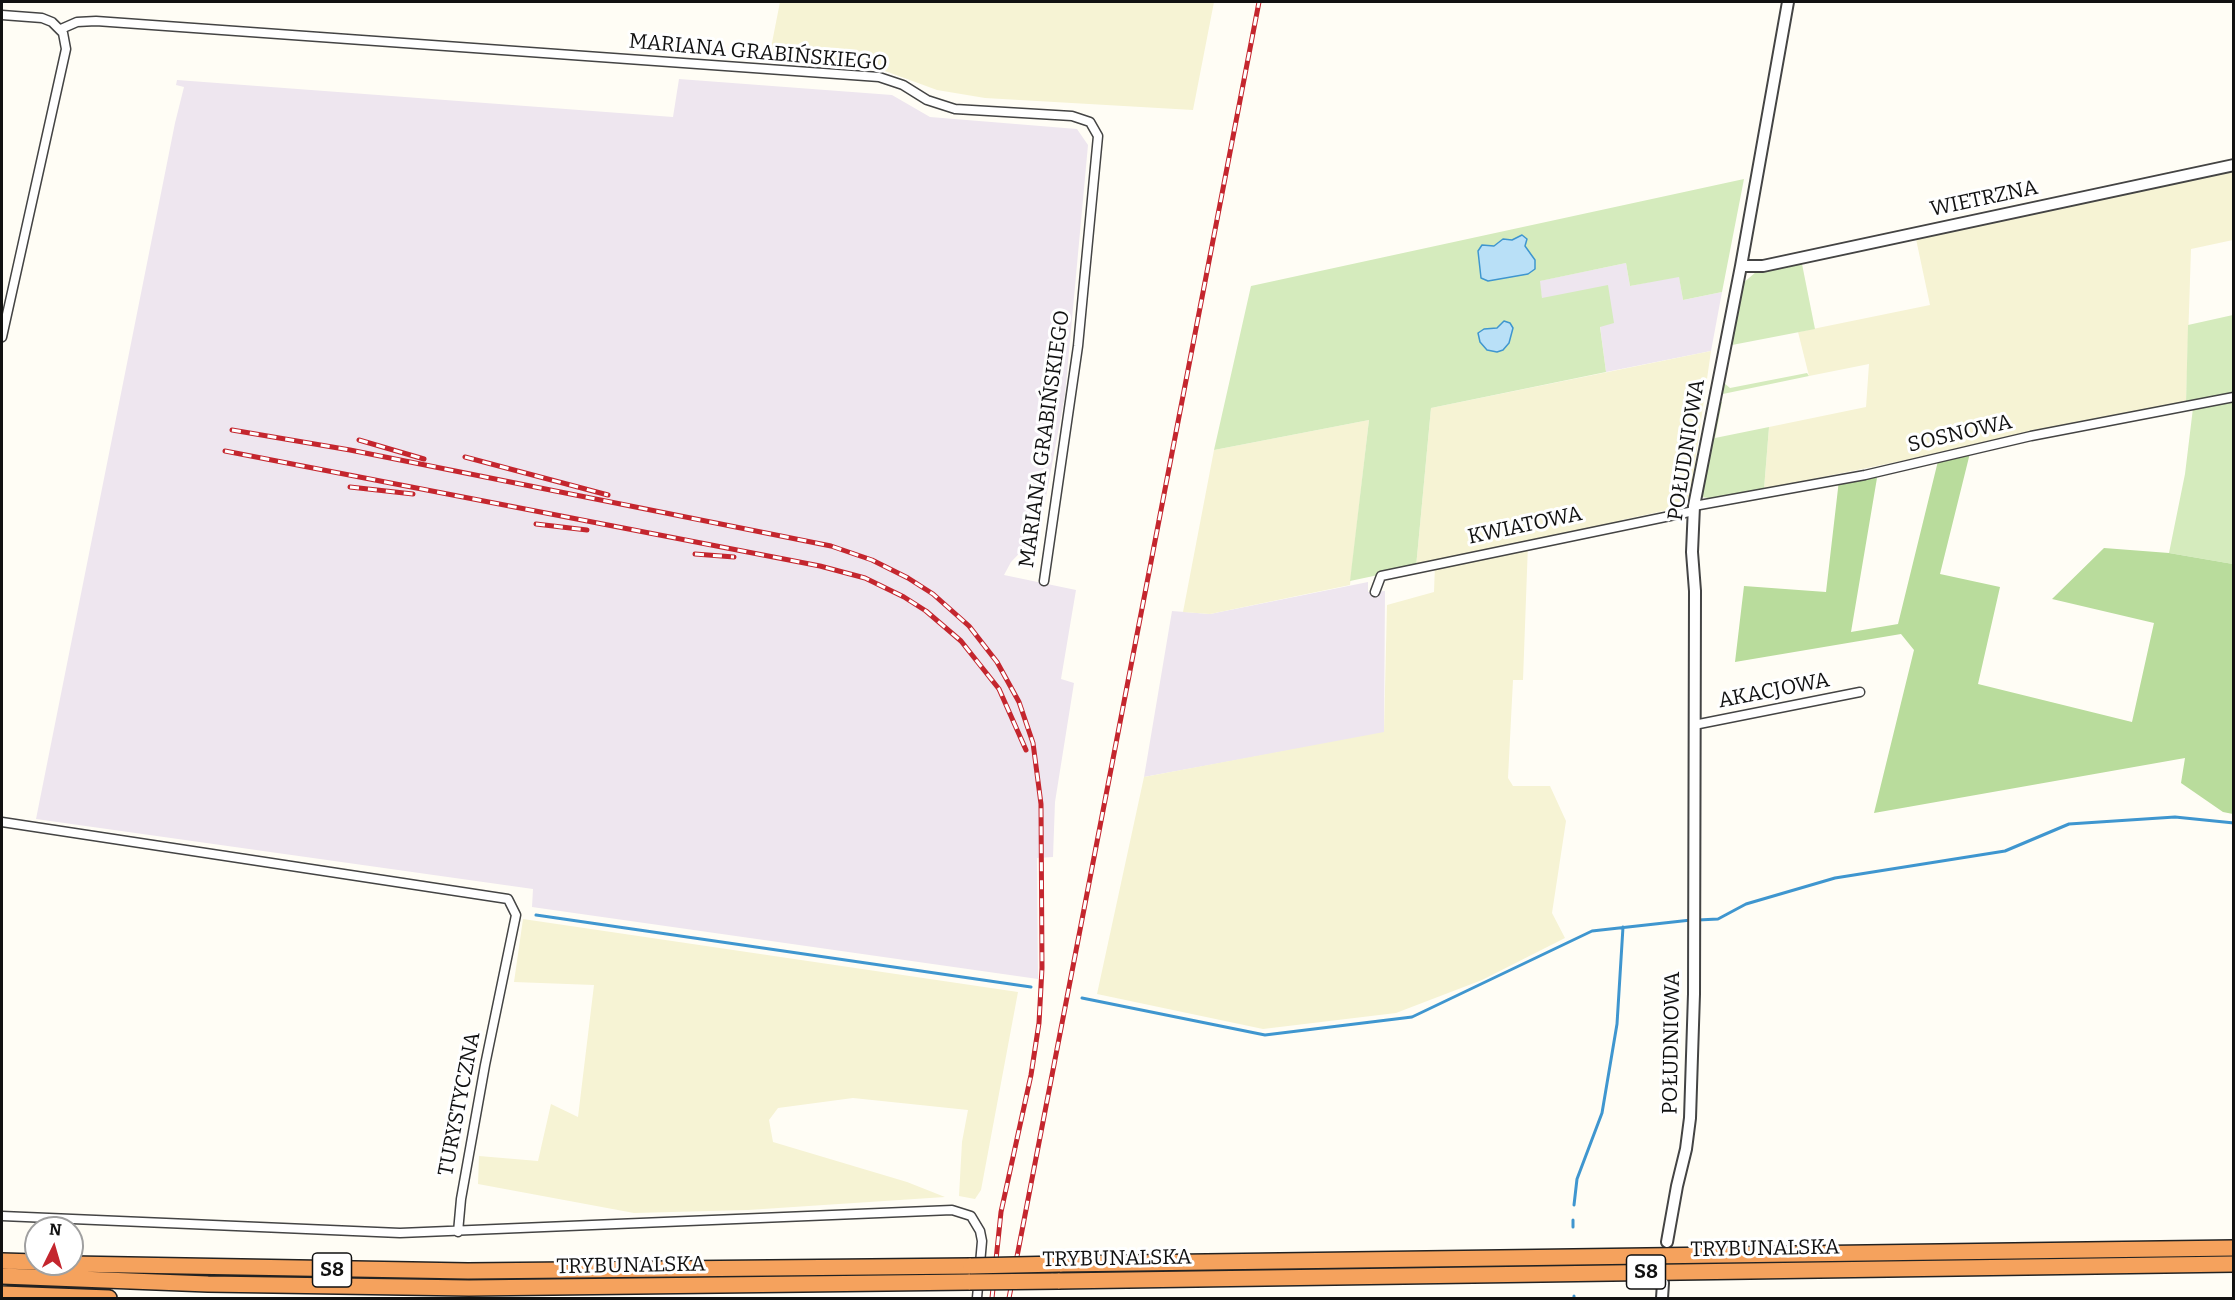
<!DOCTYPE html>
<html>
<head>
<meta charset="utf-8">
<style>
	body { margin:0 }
	#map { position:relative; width:2235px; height:1300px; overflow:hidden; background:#fffdf5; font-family:Bitter,serif }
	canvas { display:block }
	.frame { position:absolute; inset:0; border:3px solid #111; pointer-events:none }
	.north { position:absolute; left:24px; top:1216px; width:60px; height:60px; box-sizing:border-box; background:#fff; border:2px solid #a0a0a0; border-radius:50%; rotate:5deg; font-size:16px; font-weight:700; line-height:24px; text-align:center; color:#111 }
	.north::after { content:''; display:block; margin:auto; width:21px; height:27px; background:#c4262e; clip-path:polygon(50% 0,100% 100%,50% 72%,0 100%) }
</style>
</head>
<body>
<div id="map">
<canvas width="2235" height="1300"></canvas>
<div class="frame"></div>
<div class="north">N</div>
</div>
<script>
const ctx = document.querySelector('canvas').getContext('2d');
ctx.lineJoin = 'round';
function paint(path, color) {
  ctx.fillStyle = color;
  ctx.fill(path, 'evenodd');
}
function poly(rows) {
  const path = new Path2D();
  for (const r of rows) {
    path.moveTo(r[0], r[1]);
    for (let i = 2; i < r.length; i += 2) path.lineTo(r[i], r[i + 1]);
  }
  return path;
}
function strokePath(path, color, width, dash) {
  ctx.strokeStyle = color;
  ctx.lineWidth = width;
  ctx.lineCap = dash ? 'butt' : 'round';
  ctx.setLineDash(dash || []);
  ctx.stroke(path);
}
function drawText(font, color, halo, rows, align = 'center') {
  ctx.font = font + ' Bitter,serif';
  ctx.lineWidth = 6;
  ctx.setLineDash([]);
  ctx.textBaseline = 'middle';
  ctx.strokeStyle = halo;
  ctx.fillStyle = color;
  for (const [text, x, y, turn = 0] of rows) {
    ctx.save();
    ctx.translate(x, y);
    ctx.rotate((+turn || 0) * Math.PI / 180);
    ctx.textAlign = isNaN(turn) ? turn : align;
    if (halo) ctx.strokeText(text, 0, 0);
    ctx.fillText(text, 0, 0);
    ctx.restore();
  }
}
paint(poly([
	[679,79,892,95,930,117,1077,129,1088,145,1065,395,1040,529,1036,536,1011,562,1004,575,1076,590,1061,679,1074,683,1055,802,1053,857,1037,858,1038,979,532,907,533,889,36,819,175,123,184,87,176,85,177,80,673,117],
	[1626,263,1630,286,1679,276,1683,300,1722,292,1711,351,1606,372,1600,326,1542,298,1539,281],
	[1368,582,1368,592,1385,591,1384,733,1144,777,1172,611,1210,614]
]), '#eee6ef');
paint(poly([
	[780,2,1214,2,1193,110,985,98,937,90,866,64,769,58],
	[2233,172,2233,240,2191,249,2186,403,1764,489,1769,427,1866,407,1869,364,1809,376,1798,332,1930,305,1916,239],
	[1711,351,1690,498,1673,509,1622,520,1621,524,1528,544,1523,680,1513,680,1508,778,1513,786,1550,786,1566,821,1552,913,1565,938,1482,980,1396,1013,1263,1029,1097,994,1144,777,1384,732,1387,605,1434,592,1435,564,1416,567,1431,408],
	[1369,420,1350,585,1210,614,1183,612,1214,450],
	[523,919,1018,992,981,1190,975,1199,959,1196,962,1142,968,1110,853,1098,778,1108,769,1120,773,1142,907,1182,945,1197,748,1210,634,1213,478,1184,479,1156,538,1161,551,1104,578,1117,594,985,514,982]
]), '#f6f3d4');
paint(poly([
	[1744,179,1722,292,1683,300,1679,277,1630,286,1626,263,1540,281,1542,298,1608,285,1614,323,1600,327,1606,372,1431,408,1416,567,1350,581,1369,420,1214,450,1251,286],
	[1802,264,1815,329,1732,345,1724,383,1730,388,1807,373,1809,376,1718,395,1729,344,1732,344,1743,283,1756,272],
	[2233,315,2233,393,2186,403,2188,325],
	[2233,400,2233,564,2169,553,2185,474,2193,408],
	[1717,401,1722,402,1715,438,1769,427,1764,489,1713,499,1702,497,1700,490]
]), '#d5ebbd');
paint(poly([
	[1970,453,1940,574,2000,587,1978,684,2132,722,2154,623,2052,599,2104,548,2169,553,2233,564,2233,814,2223,812,2181,783,2185,758,1874,813,1914,650,1901,634,1735,662,1744,586,1826,592,1839,480,1871,474,1877,478,1851,632,1898,624,1938,461]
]), '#b9dc9c');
const water = poly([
	[1522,235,1527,239,1525,246,1535,260,1535,269,1528,274,1488,281,1481,278,1478,251,1482,245,1494,246,1503,239,1512,240,1522,235],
	[1504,321,1510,323,1513,328,1509,343,1503,350,1497,352,1487,350,1480,342,1478,333,1484,329,1497,328,1504,321]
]);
paint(water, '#b9e0f7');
strokePath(water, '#3f96cf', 1.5);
strokePath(poly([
	[536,915,1031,987],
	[1698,920,1718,919,1746,904,1835,878,2005,851,2069,824,2175,817,2234,823],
	[1082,998,1265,1035,1412,1017,1592,931,1691,920],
	[1574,1205,1577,1179,1602,1113,1617,1024,1623,927],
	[1573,1227,1573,1220],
	[1574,1296,1574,1298]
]), '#3f96cf', 3);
const minor = poly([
	[2,15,42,18,52,22,63,33,66,49,2,337],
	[61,29,77,22,96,21,879,77,903,85,927,100,955,109,1072,116,1090,122,1098,136,1078,346,1044,581],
	[1694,506,1865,475,2031,436,2234,397],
	[1375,592,1381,576,1694,511],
	[1694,725,1860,692],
	[2,822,508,899,516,915,485,1065,461,1199,458,1232],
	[2,1216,400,1233,952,1210,971,1216,980,1231,982,1241,977,1298]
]);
const tertiary = poly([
	[1741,266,1763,266,2234,165],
	[1667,1242,1677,1186,1686,1149,1690,1118,1694,994,1695,591,1692,552,1694,506,1741,266,1788,2],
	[1662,1298,1663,1283]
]);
const motorway = poly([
	[2,1261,36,1262],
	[72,1264,468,1271,971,1266],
	[1060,1264,2234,1248],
	[2,1276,208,1284,469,1288,970,1282],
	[1058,1281,2234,1264],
	[2,1294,109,1298]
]);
strokePath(minor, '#444', 11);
strokePath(tertiary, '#444', 14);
strokePath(motorway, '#222', 18);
strokePath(minor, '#fff', 8);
strokePath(tertiary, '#fff', 10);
strokePath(motorway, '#f5a25d', 15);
const rail = poly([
	[232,430,350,450,831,546,872,560,908,578,933,594,969,626,997,662,1019,702,1033,743,1041,804,1042,968,1039,1023,1031,1075,1001,1212,992,1298],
	[359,440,424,459],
	[225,451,820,566,865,578,904,597,926,611,961,641,999,689,1026,750],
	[465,457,608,495],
	[350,487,413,494],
	[536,524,587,530],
	[695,554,734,557],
	[1009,1298,1259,2]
]);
strokePath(rail, '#c4262e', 5);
strokePath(rail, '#fff', 3, [9]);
const motorwayBridge = poly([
	[971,1266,1060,1264],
	[970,1282,1058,1281]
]);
strokePath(motorwayBridge, '#222', 18, []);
strokePath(motorwayBridge, '#f5a25d', 15);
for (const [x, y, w] of [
	[332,1270,39],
	[1646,1272,39]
]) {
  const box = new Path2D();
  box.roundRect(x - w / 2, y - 17, w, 34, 4.5);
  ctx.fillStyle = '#fff';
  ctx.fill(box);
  strokePath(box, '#111', 1.5);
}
drawText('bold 20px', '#111', null, [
	["S8",332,1270],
	["S8",1646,1272]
]);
drawText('21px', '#111', '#fff', [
	["MARIANA GRABIŃSKIEGO",758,53,5],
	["WIETRZNA",1984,199,-12],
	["SOSNOWA",1960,434,-13],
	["MARIANA GRABIŃSKIEGO",1045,439,-82],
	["POŁUDNIOWA",1687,450,-81],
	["KWIATOWA",1525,526,-12],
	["AKACJOWA",1774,691,-11],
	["POŁUDNIOWA",1672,1043,-89],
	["TURYSTYCZNA",460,1104,-79],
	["TRYBUNALSKA",1765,1249,-1],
	["TRYBUNALSKA",1117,1259,-1],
	["TRYBUNALSKA",631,1266,-1]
]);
</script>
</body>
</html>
